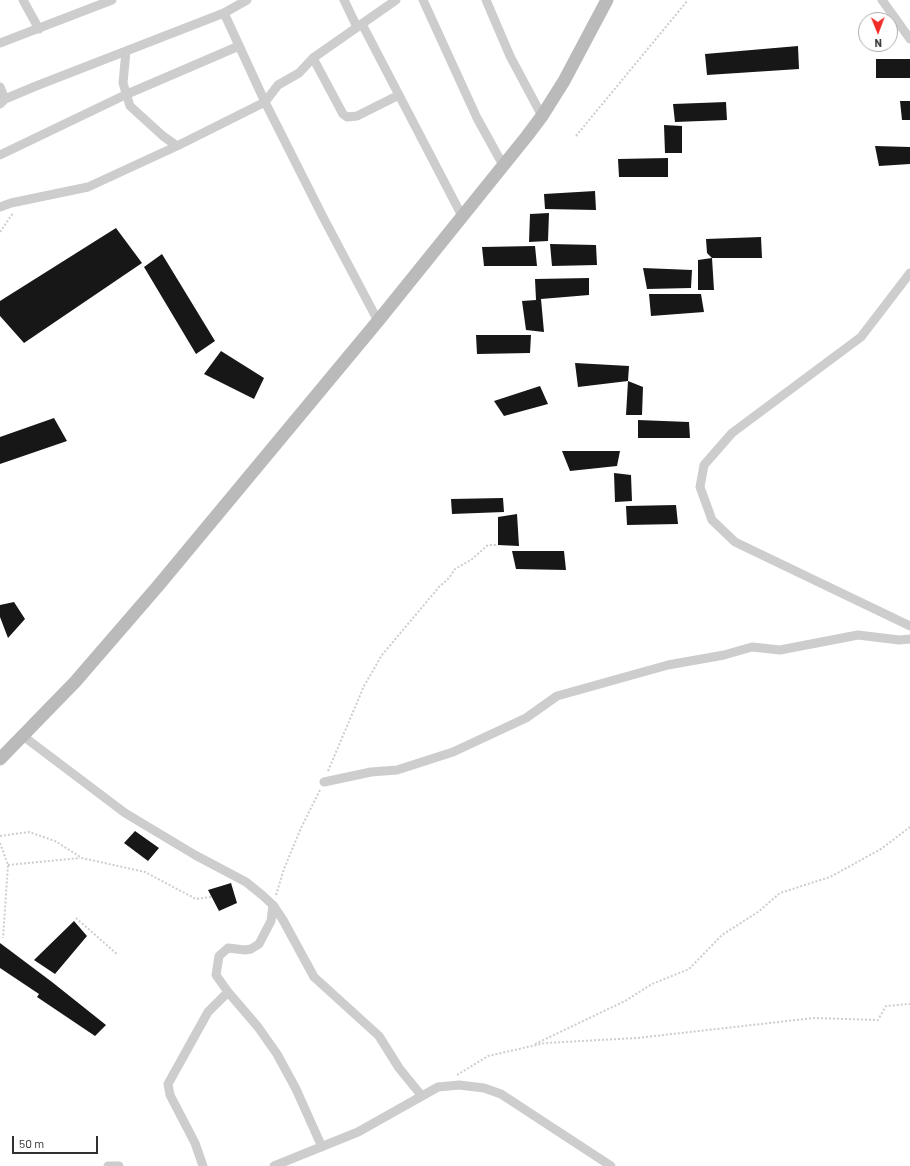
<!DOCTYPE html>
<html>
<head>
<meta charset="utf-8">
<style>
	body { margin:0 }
	#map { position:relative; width:910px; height:1166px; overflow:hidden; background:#fff; font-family:Barlow,sans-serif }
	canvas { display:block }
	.north { position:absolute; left:858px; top:12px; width:40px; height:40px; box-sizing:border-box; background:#fff; border:1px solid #acacac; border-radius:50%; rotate:179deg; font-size:11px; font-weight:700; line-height:16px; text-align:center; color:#303030 }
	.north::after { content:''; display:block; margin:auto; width:14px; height:18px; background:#f12b28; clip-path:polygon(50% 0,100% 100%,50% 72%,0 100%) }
	.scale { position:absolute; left:12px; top:1136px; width:86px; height:18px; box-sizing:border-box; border:2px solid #303030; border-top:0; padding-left:5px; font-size:12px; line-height:14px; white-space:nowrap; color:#303030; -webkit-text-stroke:3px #fff; paint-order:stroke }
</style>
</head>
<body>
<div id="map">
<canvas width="910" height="1166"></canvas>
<div class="north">N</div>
<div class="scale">50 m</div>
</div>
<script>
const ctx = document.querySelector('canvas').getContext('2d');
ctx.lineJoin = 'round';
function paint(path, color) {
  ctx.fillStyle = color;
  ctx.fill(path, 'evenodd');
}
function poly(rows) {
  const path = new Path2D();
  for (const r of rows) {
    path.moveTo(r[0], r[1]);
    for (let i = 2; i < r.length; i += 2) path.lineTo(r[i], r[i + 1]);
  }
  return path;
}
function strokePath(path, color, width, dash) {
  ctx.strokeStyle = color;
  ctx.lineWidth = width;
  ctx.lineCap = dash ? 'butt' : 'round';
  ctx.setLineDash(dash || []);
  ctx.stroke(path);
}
paint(poly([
	[798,46,799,69,707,75,705,54],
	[876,59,910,59,910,78,876,78],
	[900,101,910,101,910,120,902,120],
	[726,102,727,120,675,122,673,104],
	[664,125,682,126,682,153,665,153],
	[875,146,910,147,910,164,879,166],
	[668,158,668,177,619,177,618,159],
	[595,191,596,210,545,209,544,194],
	[549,213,548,241,529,242,530,214],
	[116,228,142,263,24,343,0,316,0,301],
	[761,237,762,258,712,258,707,253,706,239],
	[550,244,596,245,597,265,552,266],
	[535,246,537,266,484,266,482,247],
	[162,254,215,341,196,354,144,267],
	[712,258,714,290,698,290,698,260],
	[643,268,692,270,691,288,647,289],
	[589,278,589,295,541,299,544,332,526,330,522,301,536,300,535,279],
	[649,294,701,294,704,312,651,316],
	[476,335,531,335,530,353,477,354],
	[221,351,264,378,254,399,204,374],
	[575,363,629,366,628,381,578,387],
	[628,381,643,387,642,415,626,415],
	[540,386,548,404,504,416,494,401],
	[54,418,67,441,0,464,0,437],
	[638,420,689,422,690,438,638,438],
	[562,451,620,451,617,466,570,471],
	[614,473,631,475,632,501,615,502],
	[503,498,504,512,452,514,451,499],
	[676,505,678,524,627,525,626,506],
	[517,514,519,546,498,545,498,517],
	[512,551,564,551,566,570,516,569],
	[14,602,25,619,8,638,0,617,0,605],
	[135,831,159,848,148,861,124,843],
	[231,883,237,903,219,911,208,890],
	[74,921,87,936,55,974,34,960],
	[0,943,52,982,106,1025,95,1036,37,997,39,994,0,968]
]), '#171717');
strokePath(poly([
	[576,136,688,0],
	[0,232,13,213],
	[328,771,364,686,382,655,439,587,449,578,455,569,471,560,488,545,498,545],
	[0,836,29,832,55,841,82,858,145,872,196,899,211,897],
	[0,843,8,865,3,938],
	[8,865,80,858],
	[276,895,284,869,301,828,320,790],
	[76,918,118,955],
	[535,1044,625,1001,652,984,689,969,722,935,758,912,780,893,830,877,881,849,910,827],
	[457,1075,488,1056,545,1043,637,1038,814,1018,878,1020,886,1006,910,1004]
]), '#cdcdcd', 2, [2, 2]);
strokePath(poly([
	[23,0,39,29],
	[344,0,357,27],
	[423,0,477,118,503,165],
	[486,0,510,56,542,116],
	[882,0,910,39],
	[224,13,265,102,323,217,378,321],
	[362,24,462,216],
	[0,43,112,0],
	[126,51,123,83,130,106,163,136,177,146],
	[313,58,343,114,347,117,357,116,399,95],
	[0,87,5,99],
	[0,104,5,99,36,86,224,13,247,0],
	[0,155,125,95,239,46],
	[0,207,11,203,88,187,177,146,265,102,278,85,299,73,313,58,396,0],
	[910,273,861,337,732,433,704,465,700,487,712,520,735,542,910,626],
	[23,736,125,813,195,855,246,882,262,895,273,905,283,920,314,977,379,1036,399,1068,421,1095],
	[324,782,371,772,397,770,453,752,526,718,557,696,668,665,724,655,752,647,780,650,858,635,899,640,910,639],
	[228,992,216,975,219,956,228,948,245,950,251,949,259,944,271,921,273,905],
	[108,1166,119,1166],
	[203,1166,195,1143,170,1095,168,1084,208,1012,228,992,258,1027,277,1054,296,1089,322,1147],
	[274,1166,358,1132,438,1087,459,1085,484,1088,501,1094,611,1166]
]), '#cdcdcd', 9);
strokePath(poly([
	[0,759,75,682,158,586,378,321,527,136,542,116,564,81,607,0]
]), '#bababa', 13);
</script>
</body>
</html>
